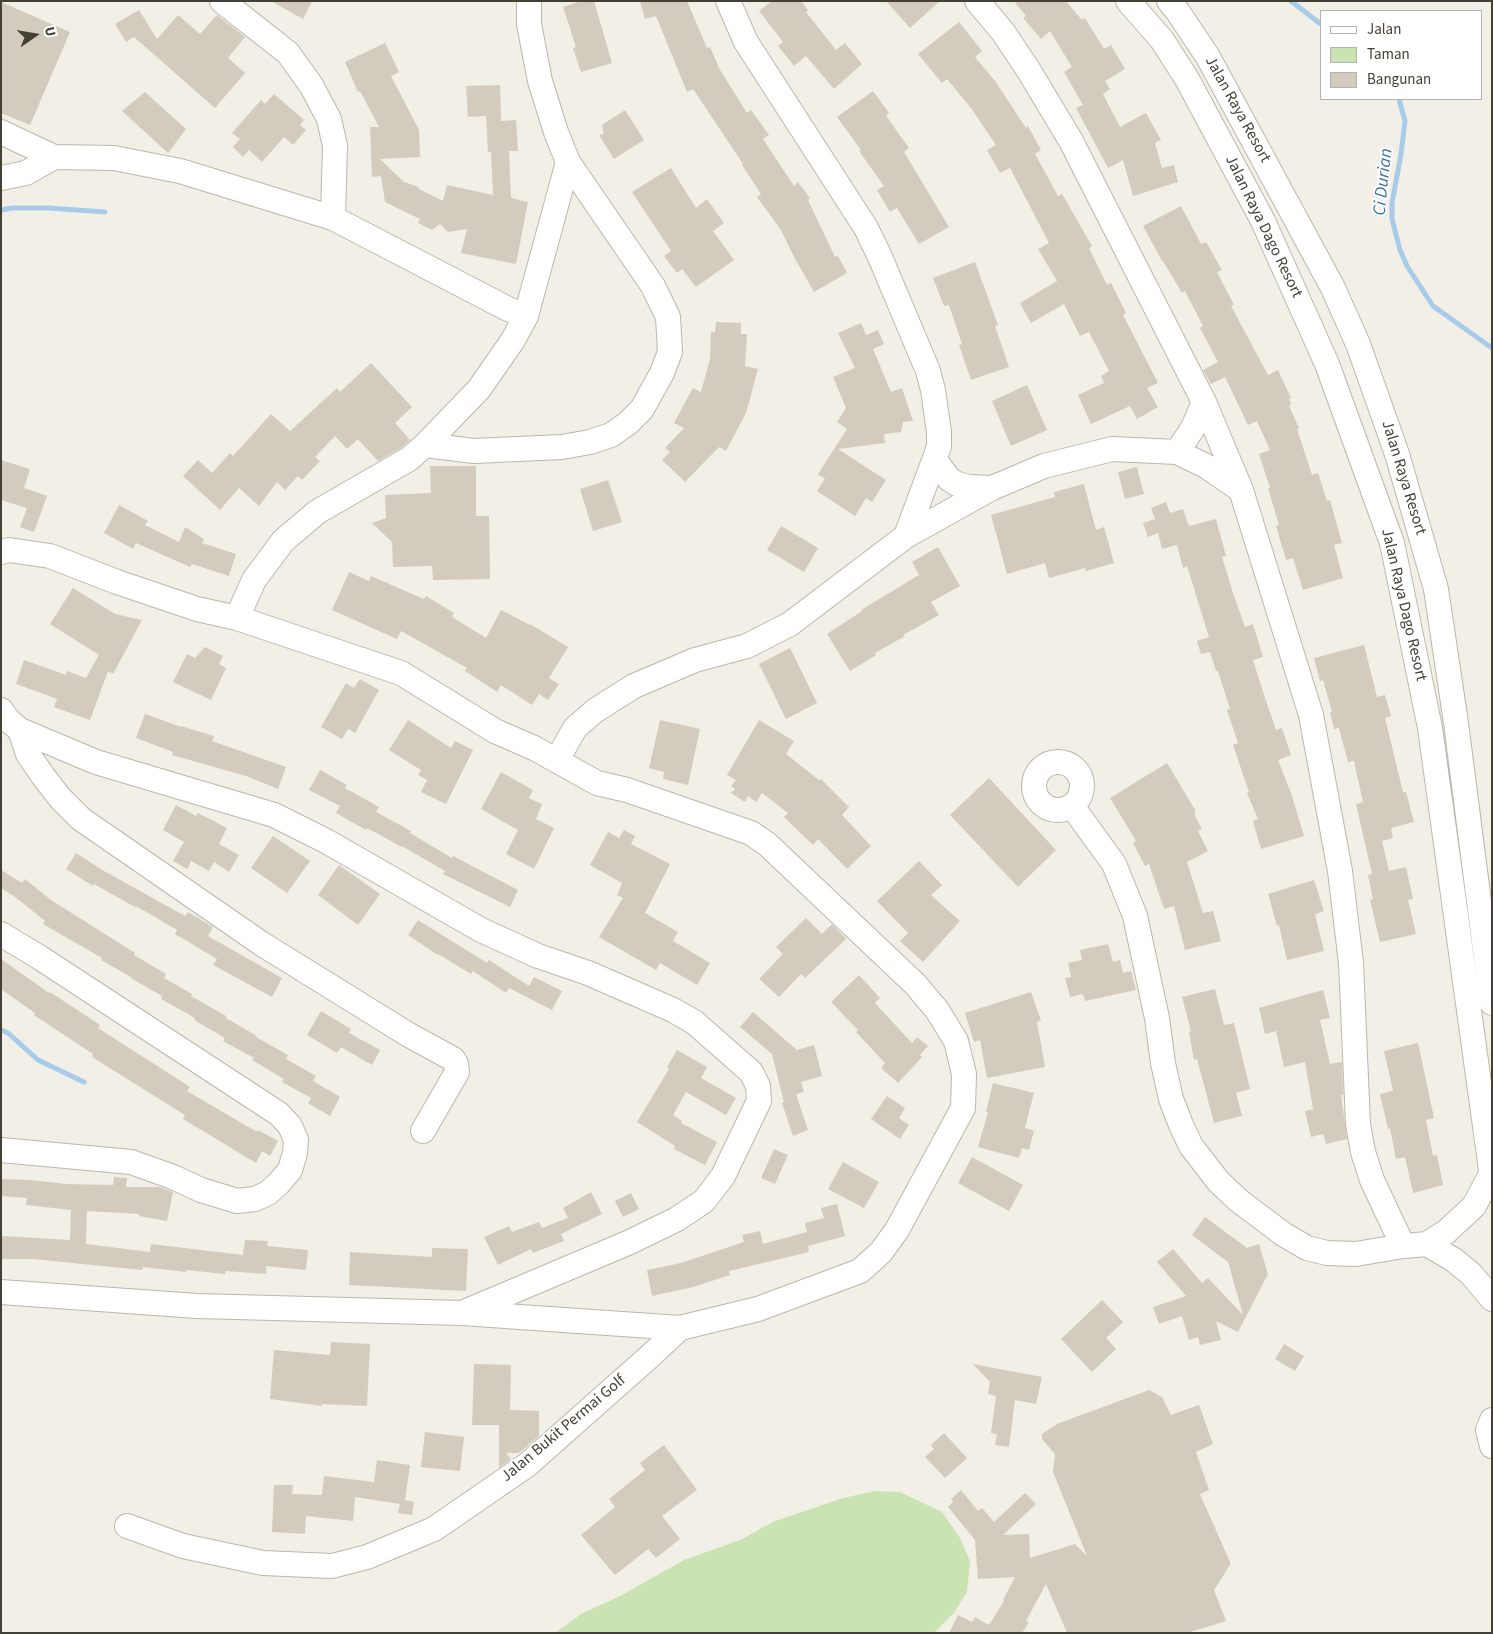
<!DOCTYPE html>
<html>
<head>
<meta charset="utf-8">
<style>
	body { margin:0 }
	#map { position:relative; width:1493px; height:1634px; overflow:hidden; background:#f2efe7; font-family:"Source Sans 3",sans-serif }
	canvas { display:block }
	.frame { position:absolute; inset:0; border:2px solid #444036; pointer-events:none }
	.legend { position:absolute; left:1320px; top:10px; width:162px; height:90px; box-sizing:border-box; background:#fff; border:1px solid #b4b3af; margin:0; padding:6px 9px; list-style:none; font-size:15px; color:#444036 }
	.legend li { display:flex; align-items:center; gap:10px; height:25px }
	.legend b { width:25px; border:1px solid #b4b3af }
	.north { position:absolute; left:10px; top:10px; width:50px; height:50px; -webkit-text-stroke:4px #fff; paint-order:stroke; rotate:77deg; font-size:14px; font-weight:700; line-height:20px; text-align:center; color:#444036 }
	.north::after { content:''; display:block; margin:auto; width:18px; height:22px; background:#444036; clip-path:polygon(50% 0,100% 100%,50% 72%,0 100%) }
</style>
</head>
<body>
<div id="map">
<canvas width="1493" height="1634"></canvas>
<div class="frame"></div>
<ul class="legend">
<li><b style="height:6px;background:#fff"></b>Jalan</li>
<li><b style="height:14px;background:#cae3b3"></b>Taman</li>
<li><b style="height:14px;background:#d3cbbd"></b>Bangunan</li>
</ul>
<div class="north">U</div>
</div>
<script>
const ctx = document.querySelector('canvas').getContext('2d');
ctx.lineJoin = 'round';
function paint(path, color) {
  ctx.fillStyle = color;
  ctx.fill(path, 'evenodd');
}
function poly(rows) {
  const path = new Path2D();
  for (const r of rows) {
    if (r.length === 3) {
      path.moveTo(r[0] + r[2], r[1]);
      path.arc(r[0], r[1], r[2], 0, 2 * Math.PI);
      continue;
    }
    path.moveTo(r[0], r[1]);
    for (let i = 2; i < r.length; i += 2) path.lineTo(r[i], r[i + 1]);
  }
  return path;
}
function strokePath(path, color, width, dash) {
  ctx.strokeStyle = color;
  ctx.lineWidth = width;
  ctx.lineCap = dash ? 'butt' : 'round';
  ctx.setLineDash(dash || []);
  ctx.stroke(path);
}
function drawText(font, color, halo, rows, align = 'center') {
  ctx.font = font + ' "Source Sans 3",sans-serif';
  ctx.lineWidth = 4;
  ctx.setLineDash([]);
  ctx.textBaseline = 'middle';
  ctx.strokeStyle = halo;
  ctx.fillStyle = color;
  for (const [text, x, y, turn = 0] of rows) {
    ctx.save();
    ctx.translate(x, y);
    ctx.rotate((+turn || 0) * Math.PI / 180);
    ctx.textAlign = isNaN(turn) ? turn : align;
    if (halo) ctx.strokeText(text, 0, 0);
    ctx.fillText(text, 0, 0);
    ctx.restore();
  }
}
paint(poly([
	[875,1491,900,1492,942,1512,960,1538,970,1561,967,1592,954,1613,934,1633,555,1633,581,1614,620,1596,684,1560,740,1540,775,1521,843,1498]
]), '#cae3b3');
strokePath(poly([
	[1291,1,1322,25],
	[1399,99,1405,121,1401,154,1392,203,1392,219,1400,250,1407,266,1433,306,1492,348],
	[1,210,12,208,49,208,105,212],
	[1,1030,8,1033,38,1060,84,1082]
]), '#a8cbea', 5);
paint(poly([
	[271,1,312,1,303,19],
	[581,1,594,1,612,63,581,72,573,48,576,47,563,7],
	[640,1,687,1,707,48,710,47,720,70,747,113,751,110,769,135,763,139,794,186,798,182,810,198,808,200,835,257,838,256,847,273,814,292,794,257,781,230,757,197,761,194,742,165,743,164,693,89,687,92,656,16,645,19],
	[772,1,801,1,808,10,806,12,836,50,845,43,862,64,834,89,806,56,794,66,778,46,783,42,759,11],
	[886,1,940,1,910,28],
	[1014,1,1066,1,1082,20,1085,18,1104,49,1111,45,1125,69,1105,81,1110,89,1103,94,1120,127,1146,113,1161,140,1155,143,1162,168,1174,165,1178,182,1133,196,1123,160,1108,168,1076,108,1083,105,1064,72,1072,67,1050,31,1041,39,1023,18,1026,16],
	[1,2,70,32,30,125,1,113],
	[139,10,157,39,178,15,200,34,217,15,245,37,228,58,245,73,215,108,134,37,126,42,115,24],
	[959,22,982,51,975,57,995,81,1026,128,1028,126,1041,150,1035,154,1058,196,1062,194,1092,246,1089,248,1107,285,1111,283,1126,313,1123,315,1158,383,1147,388,1158,407,1137,419,1130,406,1091,424,1078,395,1104,383,1101,376,1109,371,1089,332,1080,336,1064,304,1031,323,1020,303,1057,281,1038,249,1049,243,1010,168,1000,173,987,150,996,145,971,108,947,79,942,83,918,54],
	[385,43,399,72,391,76,419,130,420,157,380,159,404,182,419,187,419,189,443,201,447,185,493,195,491,152,488,152,486,116,468,117,466,86,500,85,501,121,516,120,518,151,509,151,511,198,528,202,516,264,461,253,467,229,448,232,440,224,432,230,418,223,420,219,385,202,381,176,372,177,370,127,379,127,360,91,358,92,345,62],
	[873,91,889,113,886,116,909,148,904,152,949,227,919,244,897,208,890,212,877,190,884,186,859,151,861,150,837,117],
	[145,92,186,129,168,153,122,111],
	[274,94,304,120,300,125,306,130,293,145,284,137,262,162,249,150,243,157,233,147,240,139,232,133,261,100,265,104],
	[625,110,644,140,614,159,599,135,604,134,602,125],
	[671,168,696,208,707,199,724,223,713,231,734,260,696,287,682,269,677,273,664,256,671,251,632,192],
	[1181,206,1201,244,1206,242,1222,270,1217,272,1234,305,1231,306,1268,375,1278,370,1291,398,1289,399,1291,404,1289,406,1299,428,1297,429,1312,475,1318,473,1327,501,1330,500,1342,543,1334,545,1343,578,1303,590,1293,558,1286,560,1276,526,1279,525,1268,488,1270,488,1259,454,1270,450,1257,421,1248,425,1225,377,1211,384,1203,370,1218,362,1200,328,1203,326,1185,291,1182,293,1163,261,1162,261,1143,226],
	[975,262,998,325,995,326,1009,367,971,380,959,345,962,344,949,305,944,306,933,278],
	[716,322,741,323,741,334,747,334,745,366,758,369,746,413,726,451,719,447,685,482,662,460,670,452,665,448,684,428,674,423,693,388,701,392,710,359,711,332,715,332],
	[861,323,866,335,878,330,884,344,873,349,891,392,902,388,913,421,903,422,901,432,884,434,885,443,838,449,886,480,872,502,866,498,855,516,817,491,825,479,818,474,847,429,837,422,846,408,833,377,855,368,838,333],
	[371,363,412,407,395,423,410,440,401,448,378,461,358,439,347,449,335,436,315,457,320,461,302,480,298,476,285,490,277,482,259,506,239,488,220,510,183,476,198,460,212,473,230,453,233,456,271,414,290,431,337,388,340,392],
	[1027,385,1047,430,1011,446,992,401],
	[1,460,30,469,24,488,47,496,34,532,20,527,27,508,1,500],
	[430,466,476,466,476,516,489,516,490,579,433,580,432,566,393,567,392,542,372,523,386,518,385,495,431,493],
	[1137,467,1144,494,1125,499,1118,472],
	[608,480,622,522,593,531,580,489],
	[1084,484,1096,530,1104,527,1114,563,1086,571,1085,568,1049,578,1045,563,1007,574,991,515,1055,497,1054,492],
	[1166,502,1170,513,1183,509,1189,526,1216,519,1226,556,1222,557,1233,593,1245,627,1253,624,1263,657,1253,660,1265,698,1276,730,1282,728,1291,755,1278,760,1292,796,1304,836,1261,849,1253,821,1258,819,1247,793,1249,792,1233,745,1238,743,1227,710,1230,709,1218,671,1216,671,1210,652,1201,654,1197,641,1209,637,1187,566,1183,568,1177,545,1162,549,1158,533,1148,537,1143,523,1155,519,1151,508],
	[119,505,148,521,145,525,179,542,185,527,204,539,202,543,236,554,229,576,192,564,190,567,136,543,133,549,104,533],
	[781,526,818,548,804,572,767,550],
	[938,547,960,586,931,602,939,615,903,635,905,636,875,653,876,655,850,671,827,634,862,611,861,610,919,575,912,562],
	[349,572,369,581,371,576,424,599,426,596,454,613,452,617,486,638,501,610,530,625,530,624,568,647,549,678,559,684,548,700,539,694,532,705,501,685,497,692,465,671,467,668,401,631,397,639,332,610],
	[73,588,115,614,142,620,113,674,108,671,90,720,54,707,57,699,16,684,24,660,66,675,67,671,86,678,99,655,50,624],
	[1364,645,1377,697,1385,695,1391,716,1385,718,1403,792,1406,792,1414,822,1391,828,1393,838,1382,841,1389,871,1406,867,1413,899,1408,900,1416,934,1380,942,1370,900,1373,899,1368,875,1372,874,1356,804,1363,802,1354,761,1348,762,1339,728,1334,729,1330,713,1332,712,1323,680,1320,681,1314,658],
	[205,647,223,656,219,664,226,668,211,700,173,682,187,654,195,658],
	[790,648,817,703,786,719,759,664],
	[360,679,379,690,355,733,348,729,342,739,321,727,346,683,354,688],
	[145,714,181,727,181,726,214,736,212,741,286,767,278,789,246,776,172,755,173,752,136,738],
	[408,720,451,748,455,741,473,750,446,804,421,792,427,780,418,775,421,770,389,750],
	[660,720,700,729,688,785,663,779,664,772,649,768],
	[759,720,794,741,786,754,819,780,821,779,849,807,842,815,871,846,847,869,818,839,813,845,784,817,788,813,762,793,756,802,748,796,745,802,731,793,735,789,731,786,736,780,727,775],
	[1167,763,1195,810,1195,816,1202,829,1198,831,1208,851,1187,862,1203,913,1213,911,1221,941,1185,950,1174,906,1164,909,1149,864,1145,866,1133,843,1136,841,1110,798],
	[320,770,347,785,345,788,379,807,376,812,411,831,410,833,452,858,453,856,518,890,510,907,443,874,445,871,402,846,402,847,367,828,366,830,336,813,340,806,309,790],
	[501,772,533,790,529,798,542,804,536,819,554,828,534,869,506,854,518,830,481,809],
	[989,778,1056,850,1018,887,950,815],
	[176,805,196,816,198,813,227,828,219,844,239,855,229,872,214,862,209,871,191,861,187,869,173,861,184,842,163,830],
	[624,830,635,836,631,844,670,864,645,913,678,932,673,941,710,963,697,985,660,963,656,970,599,937,623,898,617,895,622,883,590,865,608,832,619,838],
	[273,836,310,861,287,893,251,868],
	[76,853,104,871,185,916,188,912,213,927,208,936,282,978,272,997,213,965,217,959,175,934,177,930,136,906,135,907,94,884,93,886,66,869],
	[919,861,942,885,931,895,960,921,923,962,900,941,908,933,877,901],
	[339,865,380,894,358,925,318,895],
	[1,870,22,883,25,879,51,900,135,953,134,955,166,974,164,978,192,994,191,996,226,1016,226,1018,257,1036,256,1037,288,1055,286,1059,316,1076,313,1081,340,1097,330,1116,308,1103,311,1098,282,1082,284,1079,252,1060,254,1058,223,1041,225,1038,194,1020,195,1018,161,999,162,996,131,978,131,977,101,960,102,958,43,924,45,921,14,896,1,888],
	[1314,880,1324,911,1315,914,1324,951,1287,960,1279,925,1277,926,1268,894],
	[806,918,822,934,832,924,846,939,805,978,801,974,779,997,759,979,783,954,776,947],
	[418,920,487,963,489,960,529,986,534,977,562,991,552,1010,509,988,506,993,473,971,471,974,438,954,438,955,408,935],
	[1108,944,1113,962,1120,960,1123,973,1131,971,1136,990,1085,1001,1083,994,1070,997,1065,978,1071,977,1068,963,1082,960,1080,950],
	[1,959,49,993,50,992,100,1025,98,1028,190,1087,187,1091,257,1132,258,1130,278,1141,270,1156,262,1151,256,1163,183,1119,185,1115,92,1057,93,1054,34,1015,35,1013,1,989],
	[859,975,880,998,875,1003,912,1043,917,1037,928,1046,920,1055,922,1057,898,1083,881,1068,885,1063,856,1032,858,1030,831,1002],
	[1215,989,1224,1025,1234,1023,1250,1089,1236,1093,1242,1116,1214,1123,1197,1059,1194,1060,1189,1032,1191,1031,1182,997],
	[1323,990,1330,1018,1320,1020,1330,1064,1342,1062,1343,1095,1341,1095,1347,1139,1326,1144,1323,1134,1311,1137,1305,1111,1313,1109,1305,1062,1284,1067,1276,1031,1265,1034,1259,1008],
	[1031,992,1041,1020,1037,1022,1045,1067,987,1078,980,1040,974,1042,965,1013],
	[321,1011,351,1029,349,1033,380,1050,372,1065,341,1047,337,1053,307,1035],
	[753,1012,797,1050,814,1045,822,1076,801,1082,804,1092,796,1094,808,1130,793,1136,782,1103,784,1102,772,1054,740,1027],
	[1418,1043,1434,1118,1426,1120,1433,1156,1437,1155,1443,1185,1413,1193,1405,1157,1396,1159,1390,1128,1388,1129,1380,1094,1393,1091,1384,1051],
	[677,1050,707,1067,701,1078,736,1098,726,1115,686,1092,673,1115,682,1121,681,1123,717,1142,705,1165,674,1149,675,1146,637,1122,669,1069,667,1067],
	[993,1083,1034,1093,1025,1128,1034,1131,1029,1150,1022,1148,1019,1158,978,1147,988,1112,986,1112],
	[887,1096,905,1108,899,1118,909,1125,900,1139,871,1119],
	[774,1149,788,1155,775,1184,761,1178],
	[972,1157,1023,1185,1009,1211,958,1183],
	[843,1162,879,1182,864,1208,828,1189],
	[114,1177,127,1178,126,1187,160,1187,173,1192,167,1221,139,1216,139,1214,87,1211,86,1244,150,1252,151,1244,243,1255,245,1240,268,1241,267,1246,308,1250,306,1270,266,1266,266,1274,226,1271,225,1274,186,1270,186,1272,143,1267,142,1270,33,1259,1,1259,1,1236,70,1240,71,1210,26,1205,27,1198,1,1196,1,1179,29,1180,67,1184,113,1185],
	[591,1192,602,1214,561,1234,564,1241,533,1253,531,1249,498,1265,484,1237,509,1226,512,1232,539,1222,542,1228,568,1218,563,1208],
	[631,1193,639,1209,623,1217,615,1201],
	[837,1204,845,1236,808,1246,809,1252,729,1271,730,1275,693,1287,652,1296,647,1270,681,1263,744,1242,742,1235,760,1231,763,1244,807,1232,805,1223,824,1218,821,1208],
	[1205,1217,1247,1248,1259,1244,1268,1274,1238,1332,1216,1321,1221,1340,1200,1345,1198,1337,1189,1340,1182,1316,1159,1324,1153,1307,1186,1296,1157,1262,1173,1249,1202,1283,1208,1278,1243,1315,1228,1262,1192,1235],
	[432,1248,468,1249,466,1291,349,1285,350,1252,432,1257],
	[1102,1300,1123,1322,1106,1338,1116,1349,1092,1372,1061,1339],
	[331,1342,370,1344,367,1406,322,1404,322,1406,270,1399,274,1350,330,1355],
	[1284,1344,1304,1356,1295,1371,1275,1359],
	[474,1364,511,1365,510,1410,539,1411,539,1436,519,1453,506,1453,511,1459,499,1468,499,1425,472,1425],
	[973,1364,1042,1377,1036,1404,1015,1400,1009,1447,995,1445,997,1434,991,1433,996,1396,988,1394,990,1382],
	[1149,1390,1162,1397,1171,1415,1199,1405,1213,1444,1196,1452,1209,1490,1200,1494,1230,1562,1230,1565,1214,1590,1226,1621,1187,1633,1067,1633,1046,1584,1026,1621,1029,1622,1022,1633,949,1633,958,1615,972,1622,975,1617,989,1625,1004,1601,1003,1600,1015,1577,978,1579,975,1540,948,1507,953,1502,951,1499,961,1490,978,1511,982,1508,994,1522,1025,1493,1036,1504,1003,1535,1029,1534,1030,1558,1075,1544,1087,1556,1053,1472,1055,1454,1042,1439,1042,1434,1057,1424],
	[425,1432,464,1437,460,1471,421,1467],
	[944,1433,967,1458,945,1478,925,1457,934,1449,931,1445],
	[664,1445,697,1490,662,1516,680,1539,656,1558,648,1549,615,1575,581,1535,615,1507,609,1499,645,1470,640,1463],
	[377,1460,410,1465,405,1500,414,1502,412,1515,398,1513,400,1504,355,1497,353,1521,306,1516,305,1534,272,1532,274,1485,293,1485,292,1494,322,1495,324,1476,374,1482]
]), '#d3cbbd');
const minor = poly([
	[222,1,288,53,311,85,329,119,335,146,333,218],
	[728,1,746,42,866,228,880,257,928,371,933,390,939,432,939,446,935,458,938,464,949,479,957,484,969,487,992,488,1044,466,1112,449,1177,452,1206,466,1241,490],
	[977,1,1003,32,1029,71,1071,141,1204,402,1241,490,1311,715,1340,871,1351,963,1358,1124,1363,1152,1372,1180,1403,1246],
	[1128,1,1162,40,1187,79,1263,221,1327,364,1392,543,1430,728,1492,1177],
	[1169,1,1178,12,1208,57,1333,288,1358,344,1397,454,1436,589,1456,723,1492,1003],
	[1,132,54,157],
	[1,178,26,173,54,157,114,158,180,171,333,218,508,309,526,316,513,340,479,389,425,445],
	[526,316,568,162],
	[1177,452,1193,428,1204,402],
	[906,536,992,488],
	[1,552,9,550,50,556,117,582,197,609,237,618,401,673,495,731,534,748,597,783,627,790,751,833,767,844,915,984,937,1010,956,1041,964,1074,963,1108,897,1230,881,1252,860,1271,758,1309,680,1328,462,1313],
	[237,618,254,580,283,541,317,512,409,459,425,445,474,451,562,447,590,442,611,435,628,423,642,409,662,373,670,352,668,317,653,286,568,162,556,132,540,81,529,24,529,1],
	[1,710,8,720,20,730,96,762,274,815,326,841,481,930,538,956,588,973,673,1010,694,1022,751,1072,758,1086,759,1101,723,1176,704,1201,677,1219,630,1242,462,1313,197,1306,1,1292],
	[20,730,28,754,43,776,60,798,81,819,262,944,409,1035,453,1059,456,1064,457,1072,423,1131],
	[557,760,575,728,596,710,634,686,695,660,747,646,790,624,906,536,935,458],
	[1058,786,24],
	[1072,806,1114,864,1135,916,1157,1018,1163,1063,1171,1099,1181,1125,1191,1146,1218,1181,1238,1200,1283,1234,1307,1248,1327,1253,1356,1254,1403,1246,1427,1244,1446,1232,1474,1206,1491,1174],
	[1,934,39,957,279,1114,290,1126,296,1140,295,1153,290,1170,279,1183,268,1193,255,1199,237,1201,201,1190,173,1177,131,1162,1,1150],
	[1427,1244,1454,1260,1471,1274,1492,1299],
	[1492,1420,1488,1430,1492,1446],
	[127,1526,183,1546,263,1563,332,1566,367,1557,434,1529,527,1465,649,1357,680,1328]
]);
strokePath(minor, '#bdb7aa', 26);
strokePath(minor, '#fff', 24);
drawText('16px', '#444036', '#fff', [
	["Jalan Raya Resort",1237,110,61],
	["Jalan Raya Dago Resort",1263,227,64],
	["Jalan Raya Resort",1403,478,73],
	["Jalan Raya Dago Resort",1403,605,77],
	["Jalan Bukit Permai Golf",564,1429,-40]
]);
drawText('italic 18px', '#3872a8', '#fff', [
	["Ci Durian",1384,182,-84]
]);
</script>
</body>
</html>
